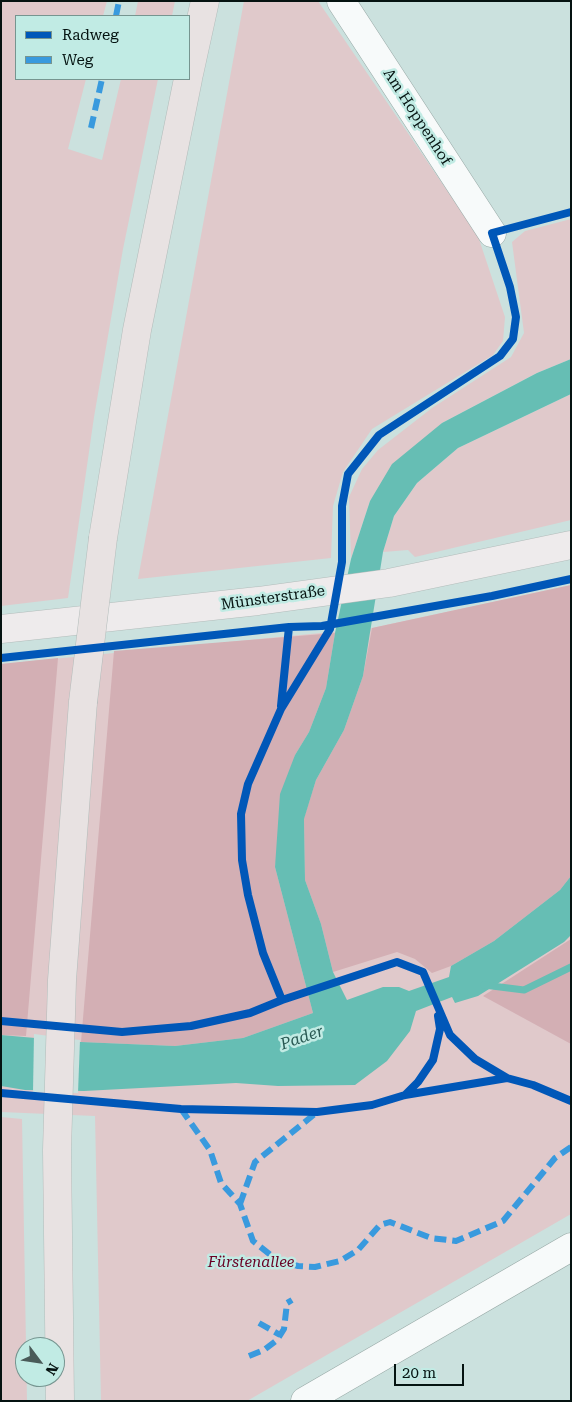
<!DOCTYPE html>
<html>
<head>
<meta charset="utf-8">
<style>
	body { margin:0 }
	#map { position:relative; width:572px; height:1402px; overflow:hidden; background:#cbe1de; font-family:"Roboto Serif",serif }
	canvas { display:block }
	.frame { position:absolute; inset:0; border:2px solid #051311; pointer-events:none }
	.legend { position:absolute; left:15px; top:15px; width:175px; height:65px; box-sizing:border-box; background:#c1ebe4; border:1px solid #769590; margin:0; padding:6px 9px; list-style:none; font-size:15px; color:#051311 }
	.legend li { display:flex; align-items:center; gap:10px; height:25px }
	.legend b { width:25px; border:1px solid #769590 }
	.north { position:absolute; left:15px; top:1337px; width:50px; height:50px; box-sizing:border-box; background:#c1ebe4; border:1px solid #769590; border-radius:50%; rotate:121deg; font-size:14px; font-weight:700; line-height:20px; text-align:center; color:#051311 }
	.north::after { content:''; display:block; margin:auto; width:18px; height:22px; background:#4a5b59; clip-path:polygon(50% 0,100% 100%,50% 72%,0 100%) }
	.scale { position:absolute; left:394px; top:1364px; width:70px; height:22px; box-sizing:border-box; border:2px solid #051311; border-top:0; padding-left:6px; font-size:15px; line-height:18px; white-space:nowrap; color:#051311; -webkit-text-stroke:4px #c1ebe4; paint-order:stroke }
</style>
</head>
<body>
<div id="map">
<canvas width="572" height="1402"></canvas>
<div class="frame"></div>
<ul class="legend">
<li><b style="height:6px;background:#0057b8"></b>Radweg</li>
<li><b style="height:6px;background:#399ade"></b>Weg</li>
</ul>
<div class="north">N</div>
<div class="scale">20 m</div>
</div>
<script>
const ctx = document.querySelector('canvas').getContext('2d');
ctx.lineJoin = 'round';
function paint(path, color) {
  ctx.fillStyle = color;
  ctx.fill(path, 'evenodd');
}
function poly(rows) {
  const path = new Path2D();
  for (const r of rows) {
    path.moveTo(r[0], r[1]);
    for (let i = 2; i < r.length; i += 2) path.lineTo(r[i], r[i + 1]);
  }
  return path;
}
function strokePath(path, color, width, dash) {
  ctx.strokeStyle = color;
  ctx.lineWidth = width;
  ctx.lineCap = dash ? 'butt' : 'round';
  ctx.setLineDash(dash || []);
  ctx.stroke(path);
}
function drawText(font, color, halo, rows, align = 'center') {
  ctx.font = font + ' "Roboto Serif",serif';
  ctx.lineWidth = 5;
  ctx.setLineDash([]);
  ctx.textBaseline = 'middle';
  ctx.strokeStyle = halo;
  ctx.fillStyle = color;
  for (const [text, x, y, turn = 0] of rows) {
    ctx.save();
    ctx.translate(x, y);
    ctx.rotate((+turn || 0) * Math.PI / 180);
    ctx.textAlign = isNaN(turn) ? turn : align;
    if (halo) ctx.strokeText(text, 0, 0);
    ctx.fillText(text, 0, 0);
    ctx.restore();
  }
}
paint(poly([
	[1,1,107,1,103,16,16,16,16,79,86,79,68,149,102,160,121,79,158,79,123,249,94,417,68,598,1,606],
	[138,1,175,1,172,16,135,16],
	[244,1,318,1,478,236,505,317,503,341,493,355,372,429,343,472,333,506,331,558,138,579],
	[571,219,571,359,537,373,442,423,370,501,351,559,349,497,362,469,378,450,432,408,511,357,524,333,512,242,525,231],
	[571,394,571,520,415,557,408,550,383,552,394,516,417,483,458,448],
	[571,585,571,1214,247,1401,101,1401,95,1116,1,1112,1,664,372,628],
	[1,1117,22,1119,27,1401,1,1401]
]), '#e0c9cb');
paint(poly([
	[571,585,571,876,560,890,494,941,451,966,432,973,415,959,397,952,333,972,321,924,305,880,304,818,316,780,344,730,363,676,372,628],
	[335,633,326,688,309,732,295,755,275,867,313,1013,243,1038,175,1046,81,1042,114,651],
	[58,658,26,1036,1,1035,1,664],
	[571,939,571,1044,483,996]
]), '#d3afb4');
paint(poly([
	[571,359,571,394,458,448,417,483,394,516,383,552,363,676,344,730,316,780,304,819,305,880,321,924,333,972,347,1000,383,987,399,987,409,991,449,977,451,966,494,941,560,890,571,876,571,935,564,942,478,996,455,1003,452,997,416,1011,410,1031,387,1061,355,1085,278,1086,236,1083,84,1091,25,1090,1,1086,1,1035,81,1042,175,1046,243,1038,313,1013,275,867,280,794,295,755,309,732,326,688,335,633,351,559,370,501,392,464,442,423,537,373]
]), '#66beb4');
paint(poly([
	[34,1034,80,1040,78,1093,33,1092]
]), '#cbe1de');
strokePath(poly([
	[484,985,524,990,571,967]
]), '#66beb4', 7);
const minor = poly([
	[341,1,492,233],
	[305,1401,571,1247]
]);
const major = poly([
	[1,629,258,601,389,583,571,545]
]);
const highway = poly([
	[189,74,205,1],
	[103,538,137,330,188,79],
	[60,1401,57,1150,62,980,83,702]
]);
strokePath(minor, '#97a8a5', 29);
strokePath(major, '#b2bcba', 29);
strokePath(highway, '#b2bcba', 29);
strokePath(minor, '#f7fafa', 28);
strokePath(major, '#eeebec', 28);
strokePath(highway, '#e8e2e2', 28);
const highwayBridge = poly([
	[83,702,103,538]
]);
strokePath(highwayBridge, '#b2bcba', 29, []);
strokePath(highwayBridge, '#e8e2e2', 28);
strokePath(poly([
	[116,16,119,1],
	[91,128,102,79],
	[181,1109,210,1150,221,1183,240,1204,253,1241,277,1260,298,1266,315,1267,340,1261,358,1250,380,1225,390,1222,431,1238,456,1241,503,1221,555,1158,571,1147],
	[240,1204,255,1162,316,1113],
	[259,1323,280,1335],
	[249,1356,264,1350,277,1340,284,1329,287,1303,292,1300]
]), '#399ade', 6, [12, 6]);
strokePath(poly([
	[1,658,289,627,322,626,492,596,571,579],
	[281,706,289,627],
	[282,1000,263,953,248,895,242,860,241,814,248,784,281,709,330,629,342,562,342,506,348,474,379,435,500,356,513,339,516,317,510,287,492,233,571,212],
	[1,1021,122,1032,191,1026,250,1013,282,1000,397,962,423,972,450,1035,475,1059,507,1078],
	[1,1093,181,1109,317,1112,372,1105,405,1095,507,1078,533,1085,571,1101],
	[405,1095,418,1082,433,1060,440,1029,438,1016]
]), '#0057b8', 8);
drawText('15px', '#051311', '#c1ebe4', [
	["Am Hoppenhof",417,117,57],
	["Münsterstraße",273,598,-8]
]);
drawText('italic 15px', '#690023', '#c1ebe4', [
	["Fürstenallee",251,1263]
]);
drawText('italic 16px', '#285852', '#c1ebe4', [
	["Pader",302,1038,-19]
]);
</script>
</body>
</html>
